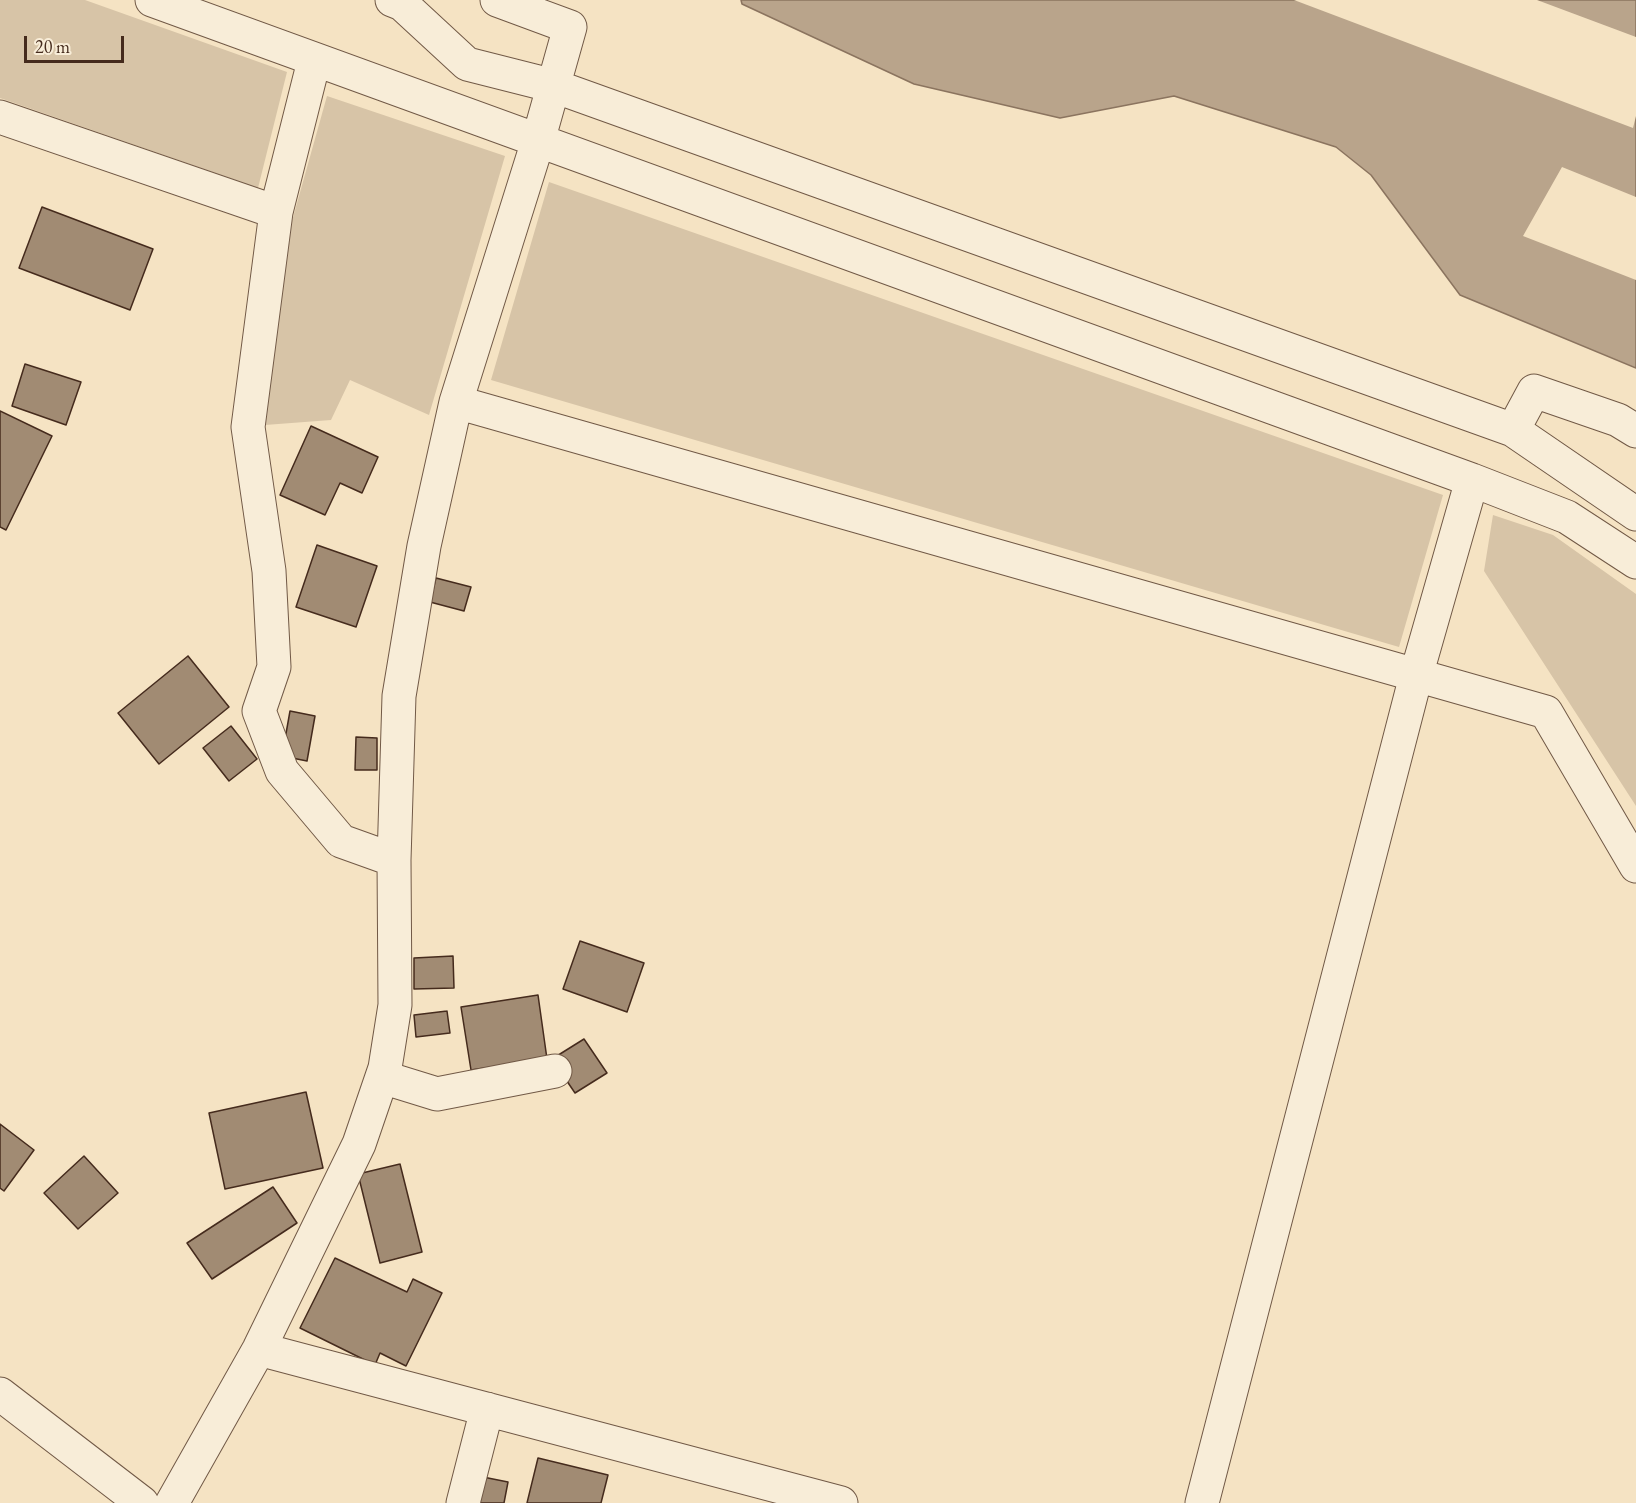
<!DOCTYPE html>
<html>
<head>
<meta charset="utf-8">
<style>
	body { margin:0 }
	#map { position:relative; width:1636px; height:1503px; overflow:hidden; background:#f5e3c3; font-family:"EB Garamond",serif }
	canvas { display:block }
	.scale { position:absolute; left:24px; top:36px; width:100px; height:27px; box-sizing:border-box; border:3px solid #452b1d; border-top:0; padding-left:8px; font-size:18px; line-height:21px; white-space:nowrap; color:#452b1d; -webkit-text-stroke:4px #f8edd8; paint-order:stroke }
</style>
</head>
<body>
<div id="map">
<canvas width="1636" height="1503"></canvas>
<div class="scale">20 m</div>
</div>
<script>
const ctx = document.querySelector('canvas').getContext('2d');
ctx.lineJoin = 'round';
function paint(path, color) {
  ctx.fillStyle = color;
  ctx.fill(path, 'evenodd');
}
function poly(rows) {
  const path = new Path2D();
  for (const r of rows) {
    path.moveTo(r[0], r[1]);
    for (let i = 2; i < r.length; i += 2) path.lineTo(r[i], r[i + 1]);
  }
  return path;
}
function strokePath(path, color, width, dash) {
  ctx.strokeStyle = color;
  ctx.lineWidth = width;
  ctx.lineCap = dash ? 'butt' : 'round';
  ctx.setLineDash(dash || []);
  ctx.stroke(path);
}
paint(poly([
	[0,0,85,0,287,72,258,188,0,98],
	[327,96,505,156,429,415,350,380,331,420,265,425,292,221],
	[549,182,1443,495,1399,647,491,380],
	[1493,515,1553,535,1636,594,1636,806,1484,571]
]), '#d7c4a7');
const water = poly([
	[741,0,1636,0,1636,368,1460,295,1371,175,1336,147,1174,96,1060,118,914,84,742,4,741,0]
]);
paint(water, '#b9a48b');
strokePath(water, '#8b745f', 1.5);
paint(poly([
	[1294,0,1537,0,1636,37,1636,116,1633,128],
	[1562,167,1636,197,1636,280,1523,236]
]), '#f5e3c3');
const building = poly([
	[42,207,153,249,130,310,19,268,42,207],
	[25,364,81,382,66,425,12,406,25,364],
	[0,411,52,436,6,530,0,527,0,411],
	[311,426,378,457,362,493,340,483,325,515,280,495,311,426],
	[317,545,377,566,356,627,296,607,317,545],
	[436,578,471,587,464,611,430,602,436,578],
	[188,656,229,707,159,764,118,713,188,656],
	[290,711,315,716,307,761,282,756,290,711],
	[231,726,257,759,229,781,203,748,231,726],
	[356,737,377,738,377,770,355,770,356,737],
	[580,941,644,963,627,1012,563,989,580,941],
	[453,956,454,988,414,989,414,958,453,956],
	[538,995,547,1059,471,1070,461,1007,538,995],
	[447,1011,450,1033,416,1037,414,1015,447,1011],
	[584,1039,607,1073,575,1093,552,1059,584,1039],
	[306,1092,323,1168,225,1189,209,1113,306,1092],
	[0,1124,34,1150,4,1191,0,1188,0,1124],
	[84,1156,118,1193,78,1229,44,1193,84,1156],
	[400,1164,422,1252,380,1263,358,1174,400,1164],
	[273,1187,297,1223,212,1279,187,1243,273,1187],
	[335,1258,407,1292,413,1279,442,1293,406,1366,380,1353,375,1365,300,1328,335,1258],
	[538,1458,608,1475,601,1503,527,1503,538,1458],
	[483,1477,508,1482,504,1503,477,1503,483,1477]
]);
paint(building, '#a18b73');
strokePath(building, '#452b1d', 1.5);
const minor = poly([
	[152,0,1472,480,1567,517,1636,562],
	[392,0,402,4,467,64,554,86,1513,430,1534,391,1618,420,1636,431],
	[314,61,276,212,248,427,269,571,274,667,259,711,282,771,341,841,394,860],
	[0,117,276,212],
	[456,402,1546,712,1636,866],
	[1513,430,1636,514],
	[382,1077,437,1094,555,1071],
	[259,1349,841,1503],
	[0,1394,142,1503],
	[172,1503,259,1349,359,1144,385,1068,395,1005,394,860,399,696,424,546,456,402,538,141,570,27,497,0],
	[463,1503,487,1409],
	[1202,1503,1416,676,1472,480]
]);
strokePath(minor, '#715946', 35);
strokePath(minor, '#f8edd8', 33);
</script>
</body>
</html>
